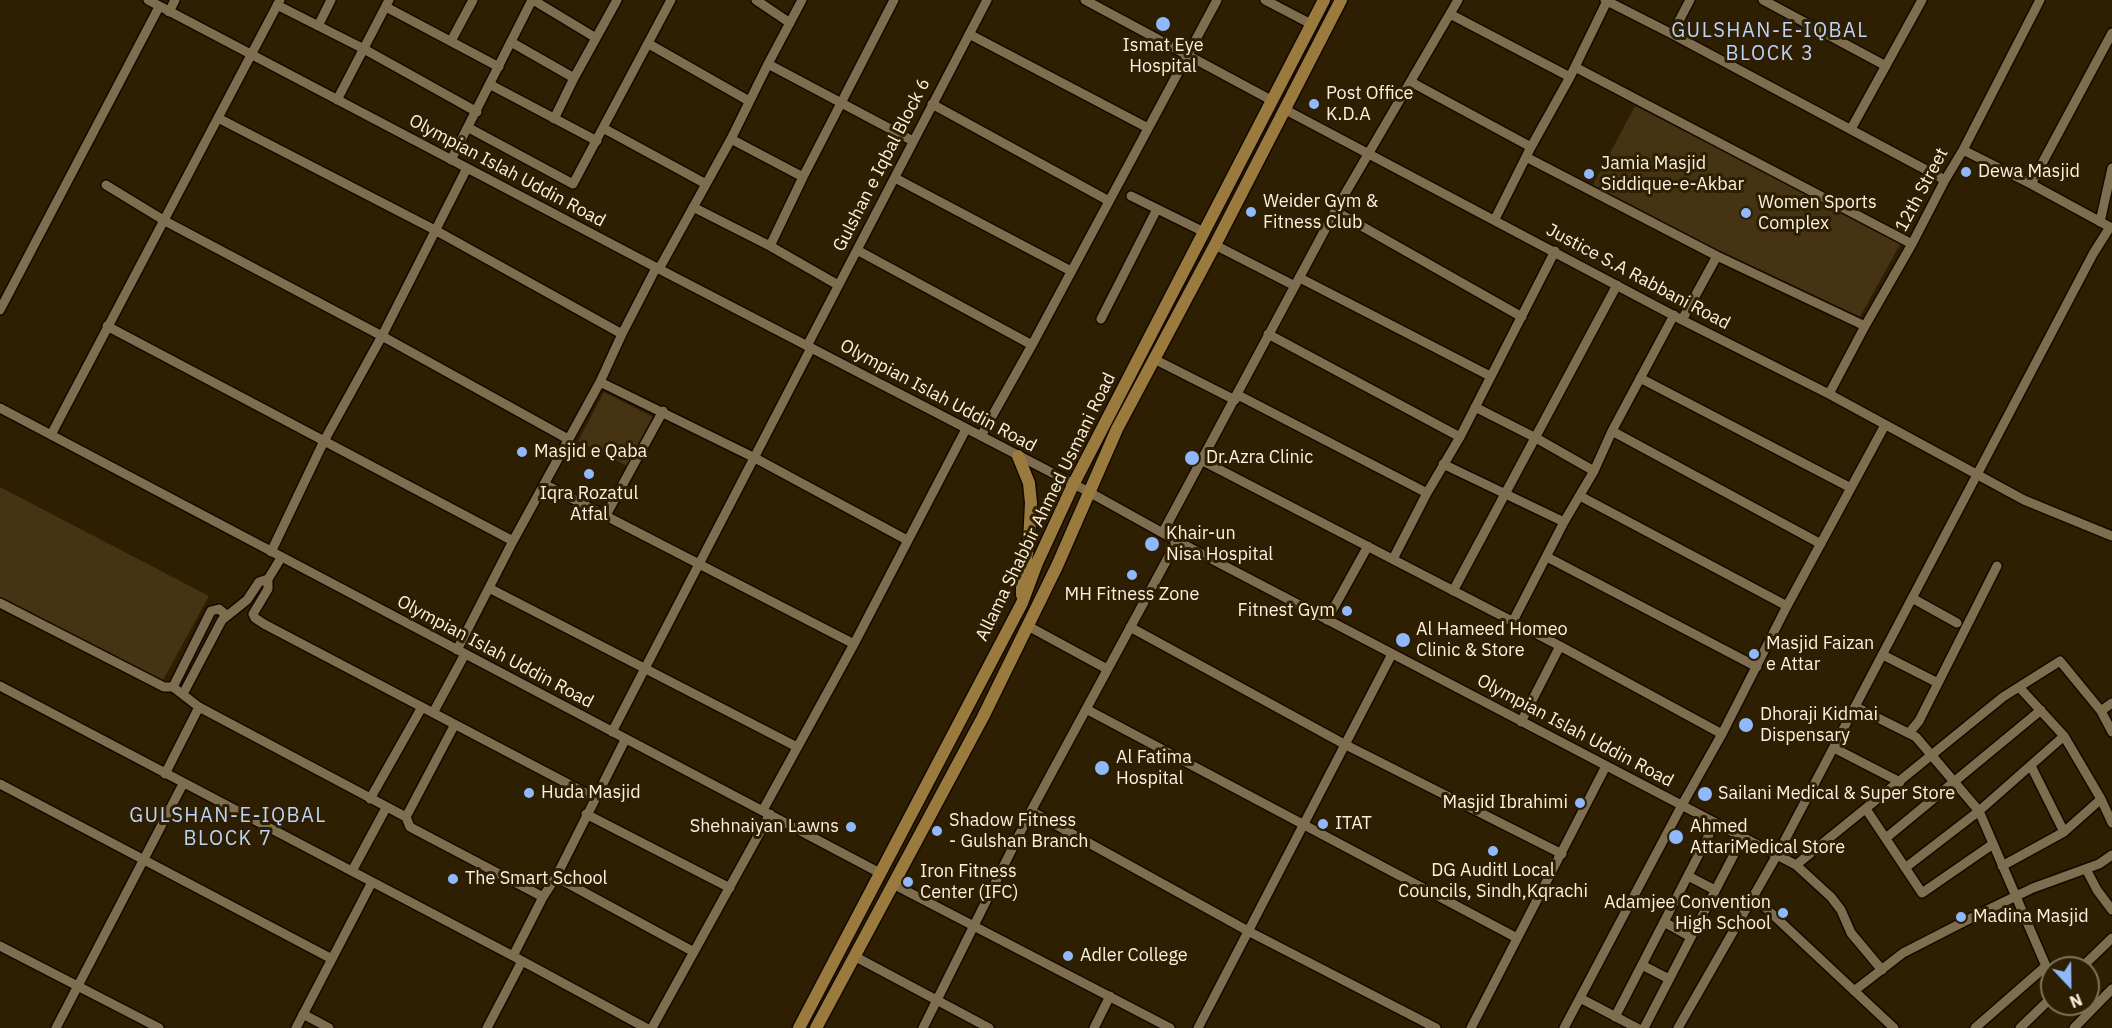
<!DOCTYPE html>
<html>
<head>
<meta charset="utf-8">
<style>
	body { margin:0 }
	#map { position:relative; width:2112px; height:1028px; overflow:hidden; background:#2e1f02; font-family:"IBM Plex Sans",sans-serif }
	canvas { display:block }
	.north { position:absolute; left:2040px; top:956px; width:60px; height:60px; box-sizing:border-box; background:#2e1f02; border:2px solid #80735b; border-radius:50%; rotate:158deg; font-size:16px; font-weight:700; line-height:24px; text-align:center; color:#fbf1e0 }
	.north::after { content:''; display:block; margin:auto; width:21px; height:27px; background:#90b8fd; clip-path:polygon(50% 0,100% 100%,50% 72%,0 100%) }
</style>
</head>
<body>
<div id="map">
<canvas width="2112" height="1028"></canvas>
<div class="north">N</div>
</div>
<script>
const ctx = document.querySelector('canvas').getContext('2d');
ctx.lineJoin = 'round';
function paint(path, color) {
  ctx.fillStyle = color;
  ctx.fill(path, 'evenodd');
}
function poly(rows) {
  const path = new Path2D();
  for (const r of rows) {
    path.moveTo(r[0], r[1]);
    for (let i = 2; i < r.length; i += 2) path.lineTo(r[i], r[i + 1]);
  }
  return path;
}
function strokePath(path, color, width, dash) {
  ctx.strokeStyle = color;
  ctx.lineWidth = width;
  ctx.lineCap = dash ? 'butt' : 'round';
  ctx.setLineDash(dash || []);
  ctx.stroke(path);
}
function drawText(font, color, halo, rows, align = 'center') {
  ctx.font = font + ' "IBM Plex Sans",sans-serif';
  ctx.lineWidth = 6;
  ctx.setLineDash([]);
  ctx.textBaseline = 'middle';
  ctx.strokeStyle = halo;
  ctx.fillStyle = color;
  for (const [text, x, y, turn = 0] of rows) {
    ctx.save();
    ctx.translate(x, y);
    ctx.rotate((+turn || 0) * Math.PI / 180);
    ctx.textAlign = isNaN(turn) ? turn : align;
    if (halo) ctx.strokeText(text, 0, 0);
    ctx.fillText(text, 0, 0);
    ctx.restore();
  }
}
paint(poly([
	[1635,106,1902,241,1856,324,1593,185],
	[604,392,653,417,627,466,578,441],
	[0,487,209,596,162,682,0,597]
]), '#453313');
const minor = poly([
	[148,0,659,269,1089,492,1177,541,1796,865,2003,697,2060,661,2101,711,2112,732],
	[533,0,596,38],
	[756,0,790,23],
	[1085,0,1271,100],
	[1265,0,1311,24],
	[1605,0,1672,34,1945,180],
	[1763,0,1886,66],
	[277,5,364,49,477,112],
	[386,7,499,67],
	[169,12,175,0],
	[1450,14,1570,77],
	[318,26,331,0],
	[969,34,1148,128],
	[1672,34,1690,0],
	[451,41,473,0],
	[511,42,574,78],
	[649,44,749,101],
	[768,64,913,141],
	[1575,67,1912,244],
	[1411,82,1531,147],
	[491,85,597,141],
	[337,100,389,0],
	[932,104,1109,201],
	[1284,109,1682,320,1829,394,2024,500,2112,536],
	[218,118,435,230,622,334],
	[554,119,574,78,617,0],
	[469,128,573,184,671,0],
	[603,128,706,184],
	[1851,129,1922,0],
	[731,139,803,177],
	[1526,157,1717,256,1865,326],
	[451,160,532,0],
	[895,178,1071,271],
	[2031,184,2112,33],
	[106,185,165,221,382,336,568,439],
	[1131,196,1204,232],
	[693,207,770,246,838,285],
	[1335,211,1522,317],
	[1495,219,1531,147,1570,77,1607,1],
	[2100,222,2112,168],
	[1215,245,1295,286],
	[770,246,803,177,894,0],
	[857,250,1032,345],
	[659,269,731,139,768,64,802,0],
	[1300,278,1490,376],
	[0,310,159,7],
	[1101,319,1157,209],
	[1682,320,1717,256],
	[107,326,513,541],
	[1268,334,1460,437],
	[807,346,987,0],
	[1154,359,1235,400],
	[1640,378,1851,488],
	[600,382,755,458,907,540],
	[1829,394,1865,326,1912,244,1945,180,1963,150,2040,0],
	[1238,395,1427,493],
	[1475,407,1536,438,1594,471],
	[0,408,880,873],
	[1612,431,1821,544],
	[52,433,280,0],
	[981,436,1032,345,1217,0],
	[1201,460,1560,646,1722,734],
	[1443,464,1564,522],
	[544,484,854,644],
	[1580,496,1787,606],
	[606,515,663,411],
	[1163,532,1335,211,1458,0],
	[271,552,324,441,382,336,467,168],
	[1547,557,1757,667],
	[1393,559,1427,493,1460,437,1555,251],
	[268,579,268,589,253,614,255,618,264,624,595,798],
	[489,588,797,747],
	[1453,591,1617,285],
	[1912,598,1957,623],
	[0,603,164,687,173,687,199,707,406,817,410,827,543,897],
	[1327,620,1368,546],
	[1513,621,1564,522,1594,471,1612,431,1674,315],
	[1028,626,1107,669],
	[1130,627,1344,744,1562,854],
	[457,650,513,541,600,382,622,334,656,268],
	[1883,655,1936,682],
	[0,686,513,956,646,1028],
	[173,687,211,611,219,609,226,615],
	[2019,687,2064,736,2101,799,2112,823],
	[183,694,222,620,247,600,259,582,268,579,281,558],
	[1856,707,1916,737,1979,811,2052,980],
	[1086,709,1517,938],
	[2101,711,2112,703],
	[433,713,465,654],
	[1521,722,1560,646],
	[612,732,811,348],
	[1909,733,1919,721,1997,566],
	[1834,748,1900,782],
	[2031,766,2064,832],
	[165,774,199,707],
	[0,784,332,959],
	[370,799,422,707],
	[1866,809,1922,893,1993,844],
	[763,810,854,644,966,429],
	[1031,811,1248,931,1436,1028],
	[586,814,730,888],
	[406,817,454,726],
	[1886,838,2041,710],
	[1796,865,1831,897,1841,910,1851,933,1882,970],
	[2002,866,2064,832,2101,799],
	[1905,868,1979,811,2064,736],
	[2086,869,2097,890,2112,910],
	[352,871,386,808],
	[1688,876,1715,890],
	[556,877,694,952],
	[893,884,1170,1028],
	[1754,897,1894,1028],
	[1664,922,1691,937],
	[0,946,159,1028],
	[513,956,543,897,556,877,625,740],
	[854,956,989,1028],
	[1642,965,1669,979],
	[2081,968,2112,938],
	[1854,991,1903,953,1983,912,2033,888,2099,864,2112,855],
	[1580,998,1637,1028],
	[303,1014,329,1028],
	[1615,1017,1715,823],
	[56,1028,183,784],
	[296,1028,372,882],
	[487,1028,522,961],
	[652,1028,770,814],
	[923,1028,1031,811,1177,541],
	[1094,1028,1110,996],
	[1198,1028,1392,654],
	[1471,1028,1606,766],
	[1564,1028,1682,805,1722,734,1787,606,1885,425],
	[1644,1028,1743,837],
	[1678,1028,1777,855,2093,254,2110,227,2031,184,1963,150],
	[1975,1028,2046,966],
	[2020,1028,2052,997],
	[2074,1028,2112,989]
]);
const major = poly([
	[1018,456,1029,483,1031,503,1029,542,1022,581,1022,595],
	[799,1028,1022,603,1037,563,1073,485,1324,0],
	[816,1028,983,717,1057,566,1117,429,1215,245,1341,0]
]);
strokePath(minor, '#130900', 12);
strokePath(major, '#130900', 15);
strokePath(minor, '#7e6d4e', 9);
strokePath(major, '#9a7a3d', 12);
for (const [x, y, r, color] of [
	[1163,24,8,"#90b8fd"],
	[1314,104,6,"#90b8fd"],
	[1966,172,6,"#90b8fd"],
	[1589,174,6,"#90b8fd"],
	[1251,212,6,"#90b8fd"],
	[1746,213,6,"#90b8fd"],
	[522,452,6,"#90b8fd"],
	[1192,458,8,"#90b8fd"],
	[589,474,6,"#90b8fd"],
	[1152,544,8,"#90b8fd"],
	[1132,575,6,"#90b8fd"],
	[1347,611,6,"#90b8fd"],
	[1403,640,8,"#90b8fd"],
	[1754,654,6,"#90b8fd"],
	[1746,725,8,"#90b8fd"],
	[1102,768,8,"#90b8fd"],
	[529,793,6,"#90b8fd"],
	[1705,794,8,"#90b8fd"],
	[1580,803,6,"#90b8fd"],
	[1323,824,6,"#90b8fd"],
	[851,827,6,"#90b8fd"],
	[937,831,6,"#90b8fd"],
	[1676,837,8,"#90b8fd"],
	[1493,851,6,"#90b8fd"],
	[453,879,6,"#90b8fd"],
	[908,882,6,"#90b8fd"],
	[1783,913,6,"#90b8fd"],
	[1961,917,6,"#90b8fd"],
	[1068,956,6,"#90b8fd"]
]) {
  const dot = new Path2D();
  dot.arc(x, y, r, 0, 2 * Math.PI);
  ctx.fillStyle = color;
  ctx.fill(dot);
  strokePath(dot, '#2e1f02', 2);
}
drawText('18px', '#fbf1e0', '#2e1f02', [
	["Ismat Eye",1163,46,"center"],
	["Hospital",1163,67,"center"],
	["Post Office",1326,94],
	["K.D.A",1326,115],
	["Jamia Masjid",1601,164],
	["Siddique-e-Akbar",1601,185],
	["Dewa Masjid",1978,172],
	["Weider Gym &",1263,202],
	["Fitness Club",1263,223],
	["Women Sports",1758,203],
	["Complex",1758,224],
	["Masjid e Qaba",534,452],
	["Dr.Azra Clinic",1206,458],
	["Iqra Rozatul",589,494,"center"],
	["Atfal",589,515,"center"],
	["Khair-un",1166,534],
	["Nisa Hospital",1166,555],
	["MH Fitness Zone",1132,595,"center"],
	["Fitnest Gym",1335,611,"right"],
	["Al Hameed Homeo",1416,630],
	["Clinic & Store",1416,651],
	["Masjid Faizan",1766,644],
	["e Attar",1766,665],
	["Dhoraji Kidmai",1760,715],
	["Dispensary",1760,736],
	["Al Fatima",1116,758],
	["Hospital",1116,779],
	["Huda Masjid",541,793],
	["Sailani Medical & Super Store",1718,794],
	["Masjid Ibrahimi",1568,803,"right"],
	["Shadow Fitness",949,821],
	["- Gulshan Branch",949,842],
	["ITAT",1335,824],
	["Shehnaiyan Lawns",839,827,"right"],
	["Ahmed",1690,827],
	["AttariMedical Store",1690,848],
	["DG Auditl Local",1493,871,"center"],
	["Councils, Sindh,Kqrachi",1493,892,"center"],
	["Iron Fitness",920,872],
	["Center (IFC)",920,893],
	["The Smart School",465,879],
	["Adamjee Convention",1771,903,"right"],
	["High School",1771,924,"right"],
	["Madina Masjid",1973,917],
	["Adler College",1080,956]
], 'left');
drawText('18px', '#fbf1e0', '#2e1f02', [
	["Gulshan e Iqbal Block 6",882,165,-63],
	["Olympian Islah Uddin Road",507,171,28],
	["12th Street",1922,190,-62],
	["Justice S.A Rabbani Road",1638,277,28],
	["Olympian Islah Uddin Road",938,396,28],
	["Allama Shabbir Ahmed Usmani Road",1046,507,-64],
	["Olympian Islah Uddin Road",495,652,28],
	["Olympian Islah Uddin Road",1575,731,28]
]);
ctx.letterSpacing = '1.5px';
drawText('20px', '#bcd3fa', '#2e1f02', [
	["GULSHAN-E-IQBAL",1770,31],
	["BLOCK 3",1770,54],
	["GULSHAN-E-IQBAL",228,816],
	["BLOCK 7",228,839]
]);
ctx.letterSpacing = '0px';
</script>
</body>
</html>
